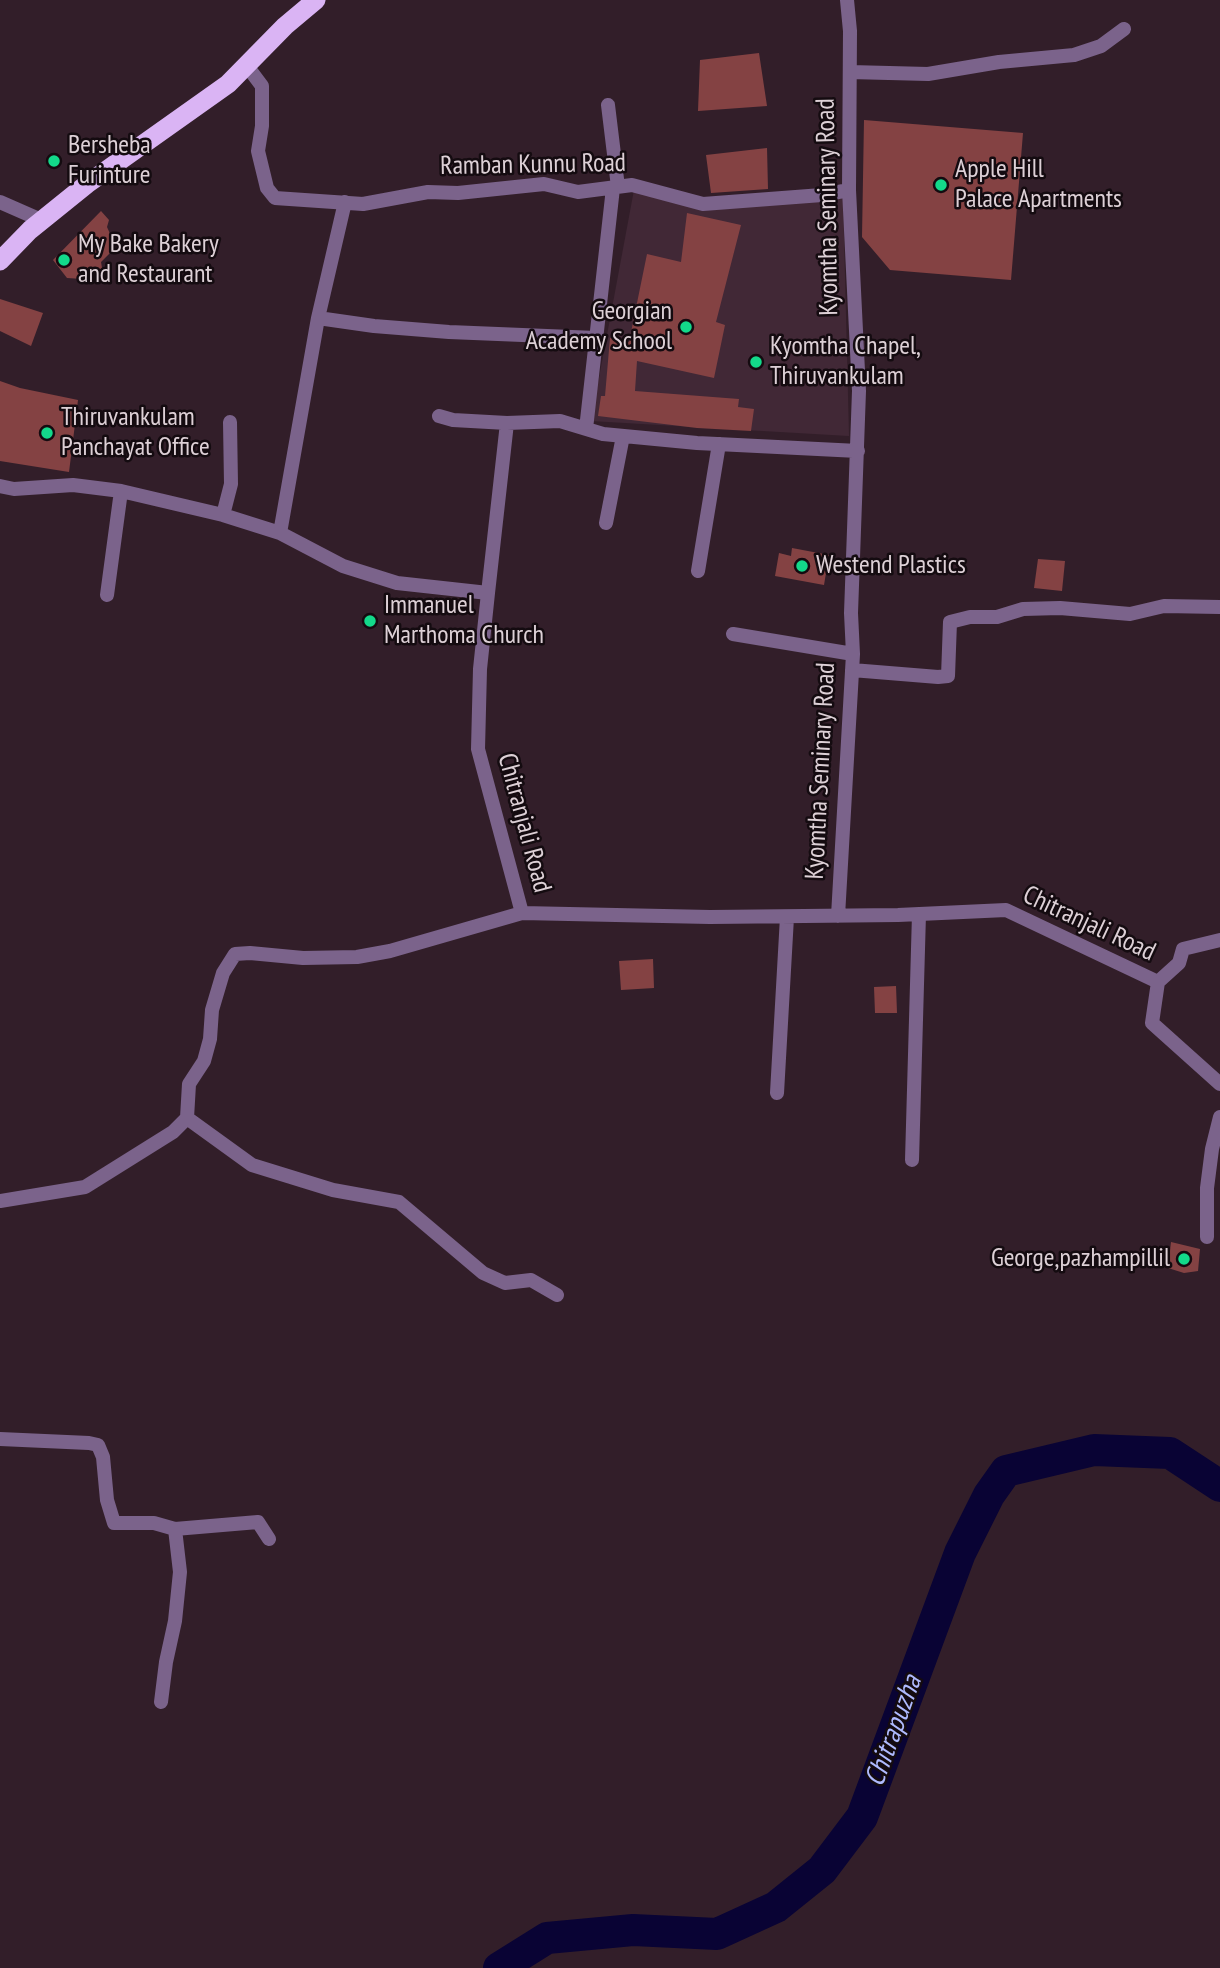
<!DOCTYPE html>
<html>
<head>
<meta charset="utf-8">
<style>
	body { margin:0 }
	canvas { display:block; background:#321e29 }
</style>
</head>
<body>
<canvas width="1220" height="1968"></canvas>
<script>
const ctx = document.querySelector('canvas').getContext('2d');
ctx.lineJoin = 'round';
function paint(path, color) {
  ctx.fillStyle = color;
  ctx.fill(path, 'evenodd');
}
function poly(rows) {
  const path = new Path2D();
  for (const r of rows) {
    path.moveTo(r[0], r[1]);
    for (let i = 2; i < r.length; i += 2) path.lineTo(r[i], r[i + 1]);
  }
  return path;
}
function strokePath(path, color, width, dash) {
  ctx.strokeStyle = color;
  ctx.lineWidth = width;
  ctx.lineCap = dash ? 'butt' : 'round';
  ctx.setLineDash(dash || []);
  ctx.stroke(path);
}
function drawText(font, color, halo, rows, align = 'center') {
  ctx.font = font + ' "PT Sans Narrow",sans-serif';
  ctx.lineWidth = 5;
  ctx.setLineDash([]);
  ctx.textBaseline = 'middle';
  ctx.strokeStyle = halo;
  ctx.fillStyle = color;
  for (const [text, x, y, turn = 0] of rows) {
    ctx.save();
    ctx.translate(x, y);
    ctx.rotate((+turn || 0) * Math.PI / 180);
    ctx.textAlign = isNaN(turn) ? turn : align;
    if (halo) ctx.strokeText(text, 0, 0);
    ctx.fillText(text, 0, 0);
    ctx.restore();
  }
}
paint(poly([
	[634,190,695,208,843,196,849,436,591,421]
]), '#412836');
strokePath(poly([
	[499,1968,547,1938,633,1930,717,1934,776,1907,822,1870,862,1817,960,1553,989,1495,1006,1471,1094,1450,1170,1453,1220,1486]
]), '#090334', 32);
paint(poly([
	[759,53,767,106,698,111,700,60],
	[864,120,1023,133,1011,280,890,270,862,237],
	[767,148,768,189,711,193,706,155],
	[101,211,109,220,107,227,116,247,101,262,103,274,98,280,67,278,53,260],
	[687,213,741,225,716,322,725,325,714,378,637,361,635,391,739,399,738,407,754,409,751,431,697,428,598,416,601,396,605,396,610,338,629,342,647,254,681,262],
	[0,299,43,313,31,346,0,331],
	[0,381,20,388,78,400,69,472,0,461],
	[792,548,829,555,824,585,775,576,779,553,791,556],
	[1038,559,1065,561,1062,591,1034,588],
	[653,959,654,988,621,990,619,961],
	[896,986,897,1013,875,1013,874,987],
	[1171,1242,1200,1249,1198,1271,1184,1273,1168,1268]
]), '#844243');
strokePath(poly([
	[247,66,262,86,262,126,258,151,267,188,275,198,363,204,428,192,458,193,544,184,578,192,632,185,703,204,822,195,849,190],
	[850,72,928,74,999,62,1074,55,1101,46,1124,29],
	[608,105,618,187],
	[0,202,41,220],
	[345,202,318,318,374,326,449,332,596,338],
	[439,416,453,420,507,423],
	[586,429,613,188],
	[0,486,14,489,73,485,121,491,223,515,280,533,343,566,397,583,488,593,480,669,478,749,522,913,710,917,898,915,1006,910,1158,982,1152,1023,1220,1084],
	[223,515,231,484,230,422],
	[606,523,623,436],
	[280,533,318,318],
	[698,571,719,444],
	[488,593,507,423,560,421,603,434,697,443,858,451],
	[107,595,121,491],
	[733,634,853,654],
	[852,670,938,677,948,676,950,622,970,617,997,617,1023,609,1060,608,1130,614,1164,606,1220,607],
	[838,916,853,654,851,613,859,391,849,190,850,31,847,0],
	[1158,982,1179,963,1183,949,1220,940],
	[777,1093,787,917],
	[187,1118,252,1165,333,1190,399,1202,483,1273,505,1283,531,1280,557,1295],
	[912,1160,919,914],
	[0,1201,85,1187,173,1132,187,1118,189,1084,204,1061,210,1039,212,1010,223,973,235,954,250,953,303,958,357,957,390,951,522,913],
	[1207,1237,1207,1188,1212,1149,1220,1117],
	[0,1439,89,1443,98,1445,103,1457,107,1500,114,1523,154,1523,175,1529,180,1572,175,1621,166,1662,161,1702],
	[175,1529,258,1522,269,1539]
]), '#7b638b', 14);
strokePath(poly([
	[0,261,30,230,87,184,228,84,285,26,316,0]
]), '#dab4f4', 19);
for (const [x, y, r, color] of [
	[54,161,7,"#13d98a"],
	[941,185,7,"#13d98a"],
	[64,260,7,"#13d98a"],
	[686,327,7,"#13d98a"],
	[756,362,7,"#13d98a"],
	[47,433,7,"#13d98a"],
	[802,566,7,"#13d98a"],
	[370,621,7,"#13d98a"],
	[1184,1259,7,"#13d98a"]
]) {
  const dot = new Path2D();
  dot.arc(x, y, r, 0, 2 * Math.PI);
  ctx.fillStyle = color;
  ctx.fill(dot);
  strokePath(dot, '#140b10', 2.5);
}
drawText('26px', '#ddd0d6', '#140b10', [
	["Bersheba",68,146],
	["Furinture",68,176],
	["Apple Hill",955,170],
	["Palace Apartments",955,200],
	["My Bake Bakery",78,245],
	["and Restaurant",78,275],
	["Georgian",672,312,"right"],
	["Academy School",672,342,"right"],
	["Kyomtha Chapel,",770,347],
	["Thiruvankulam",770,377],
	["Thiruvankulam",61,418],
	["Panchayat Office",61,448],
	["Westend Plastics",816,566],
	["Immanuel",384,606],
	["Marthoma Church",384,636],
	["George,pazhampillil",1170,1259,"right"]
], 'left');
drawText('26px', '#ddd0d6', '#140b10', [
	["Ramban Kunnu Road",533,165,-1],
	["Kyomtha Seminary Road",828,207,-91],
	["Kyomtha Seminary Road",821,771,-87],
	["Chitranjali Road",524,823,75],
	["Chitranjali Road",1089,924,25]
]);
drawText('italic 28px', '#afbafe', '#140b10', [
	["Chitrapuzha",894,1731,-70]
]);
</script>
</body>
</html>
